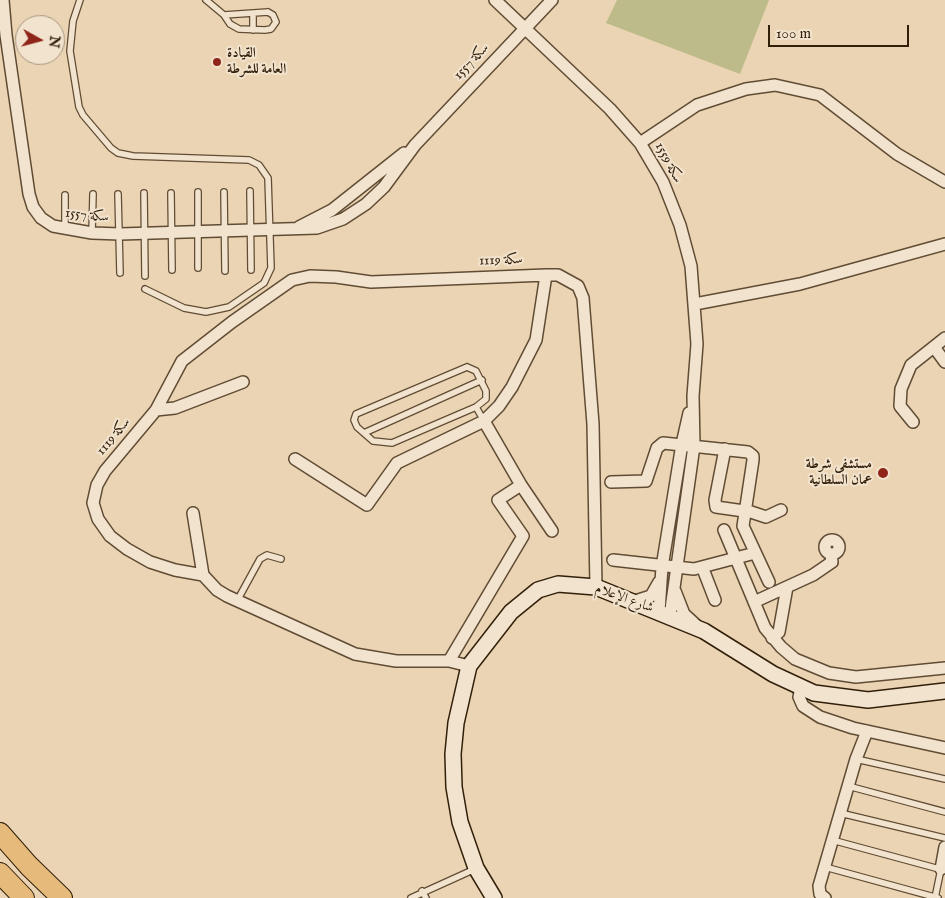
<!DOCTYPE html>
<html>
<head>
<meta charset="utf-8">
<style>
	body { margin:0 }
	#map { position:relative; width:945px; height:898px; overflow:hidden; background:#ebd4b3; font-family:"IM FELL English",serif }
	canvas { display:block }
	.north { position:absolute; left:15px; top:15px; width:50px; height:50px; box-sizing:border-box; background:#f2e3ce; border:1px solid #a5957f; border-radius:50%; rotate:97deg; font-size:14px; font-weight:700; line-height:20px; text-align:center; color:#311f09 }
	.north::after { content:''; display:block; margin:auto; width:18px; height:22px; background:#8f2418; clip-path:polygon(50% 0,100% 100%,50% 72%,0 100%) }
	.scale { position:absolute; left:768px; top:25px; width:141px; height:22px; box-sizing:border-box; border:2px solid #311f09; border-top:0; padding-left:6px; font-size:15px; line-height:18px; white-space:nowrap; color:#311f09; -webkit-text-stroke:4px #f2e3ce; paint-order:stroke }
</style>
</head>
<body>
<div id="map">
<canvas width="945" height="898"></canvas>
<div class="north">N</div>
<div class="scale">100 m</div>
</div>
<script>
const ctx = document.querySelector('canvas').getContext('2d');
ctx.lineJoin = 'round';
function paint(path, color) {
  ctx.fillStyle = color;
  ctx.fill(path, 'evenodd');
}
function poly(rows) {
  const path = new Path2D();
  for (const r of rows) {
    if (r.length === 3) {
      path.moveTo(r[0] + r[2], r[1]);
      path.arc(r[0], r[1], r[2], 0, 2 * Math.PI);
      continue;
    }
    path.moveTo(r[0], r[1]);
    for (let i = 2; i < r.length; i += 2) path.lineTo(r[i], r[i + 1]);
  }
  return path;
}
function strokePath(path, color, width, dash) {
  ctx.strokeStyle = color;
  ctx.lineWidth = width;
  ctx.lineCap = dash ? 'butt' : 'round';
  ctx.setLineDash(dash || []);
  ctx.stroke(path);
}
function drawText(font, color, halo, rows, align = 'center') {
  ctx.font = font + ' "IM FELL English",Amiri,serif';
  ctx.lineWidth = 4;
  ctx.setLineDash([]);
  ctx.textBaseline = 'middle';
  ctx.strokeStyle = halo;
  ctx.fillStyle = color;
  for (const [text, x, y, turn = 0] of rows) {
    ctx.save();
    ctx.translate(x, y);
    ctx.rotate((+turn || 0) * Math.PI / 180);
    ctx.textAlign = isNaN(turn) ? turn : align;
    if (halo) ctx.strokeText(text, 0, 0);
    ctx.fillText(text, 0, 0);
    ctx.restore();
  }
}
paint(poly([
	[617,0,769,0,740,74,606,23]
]), '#bdbb89');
const service = poly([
	[80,0,73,21,70,51,79,107,83,115,111,148,118,153,133,156,249,160,259,165,268,178,271,268,264,283,229,307,206,312,184,308,145,289],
	[206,0,224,15],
	[268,12,273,15,276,22,271,29,265,30,239,29,230,24,224,15,268,12],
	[253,30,253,14],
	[250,191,251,270],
	[198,192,198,268],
	[224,192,225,271],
	[144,193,145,276],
	[171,193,172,270],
	[118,194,120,273],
	[65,230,65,195],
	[92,233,93,194],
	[467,367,476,371,486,391,486,399,476,407,392,443,373,441,357,427,354,420,356,414,467,367],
	[476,407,484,421],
	[364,433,482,380],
	[237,601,260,559,267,555,281,559],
	[856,759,945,779],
	[848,786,945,812],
	[840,813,945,838],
	[832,840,943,870],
	[825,867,938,898],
	[422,891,426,898],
	[411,898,475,869],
	[935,898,941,869]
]);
const minor = poly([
	[3,0,6,35,29,194,33,207,41,218,53,226,92,233,120,234,317,228,343,219,366,204,384,187,415,145,552,0],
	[495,0,610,109,640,143,663,182,680,225,691,266,697,344,693,396,694,446,670,616],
	[640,143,697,105,746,89,775,85,820,95,897,154,945,182],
	[299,227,332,210,404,153],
	[695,304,800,284,945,244],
	[934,347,945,362],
	[156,410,175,408,243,382],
	[913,422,900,406,901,389,911,365,945,338],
	[725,449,715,500,716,507,751,512,766,517,781,510],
	[295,459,367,505,397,463,484,421],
	[611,482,646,481,657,448,663,443,748,452,753,456,753,460,743,526,769,582],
	[521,485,552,531],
	[193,513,203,575],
	[724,530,765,628,781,647,795,659,829,673,856,677,945,668],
	[832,547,7],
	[613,560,694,569,755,553],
	[703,569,715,600],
	[675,591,684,614,696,625],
	[632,602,651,596,659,582],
	[754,602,813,575,832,562,831,554],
	[659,612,662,567,682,444,689,413],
	[772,638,779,632,787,587],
	[449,661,523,536,498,500,521,485,484,421,499,406,512,387,536,340,546,275],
	[469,666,449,661,396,661,355,654,227,596,217,590,203,575,175,570,150,562,127,549,110,536,98,519,93,503,97,485,105,471,156,410,182,361,232,322,292,280,310,276,336,277,371,282,546,275,558,275,578,286,583,298,593,424,596,587],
	[801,687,799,697,803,706,820,717,853,728,945,748],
	[941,869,945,847],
	[825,898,820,894,819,886,856,759,867,731]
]);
const secondary = poly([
	[494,898,476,868,460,822,454,787,453,754,456,723,469,666,511,612,538,590,558,584,596,587,704,631,773,674,814,693,868,700,945,691]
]);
const motorway = poly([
	[0,833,29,866,62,898],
	[0,873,24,898]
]);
strokePath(service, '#604c34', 8);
strokePath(minor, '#604c34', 14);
strokePath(secondary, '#311f09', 18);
strokePath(motorway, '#311f09', 22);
strokePath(service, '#f2e3ce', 5.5);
strokePath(minor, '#f2e3ce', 11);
strokePath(secondary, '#f2e3ce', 15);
strokePath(motorway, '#e6ba7a', 20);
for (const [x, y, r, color] of [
	[217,62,5,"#8f2418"],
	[883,473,6,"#8f2418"]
]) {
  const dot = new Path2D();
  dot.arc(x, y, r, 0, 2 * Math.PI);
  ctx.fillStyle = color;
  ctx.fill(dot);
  strokePath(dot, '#f2e3ce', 2);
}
drawText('bold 14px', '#311f09', '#f2e3ce', [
	["القيادة",227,54],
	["العامة للشرطة",227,70],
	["مستشفى شرطة",872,465,"right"],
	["عمان السلطانية",872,481,"right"]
], 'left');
drawText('14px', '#311f09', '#f2e3ce', [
	["سكة 1557",472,62,-47],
	["سكة 1559",668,163,62],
	["سكة 1557",87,216,6],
	["سكة 1119",501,261,-2],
	["سكة 1119",114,437,-50],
	["شارع الإعلام",624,599,20]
]);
</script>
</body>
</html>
